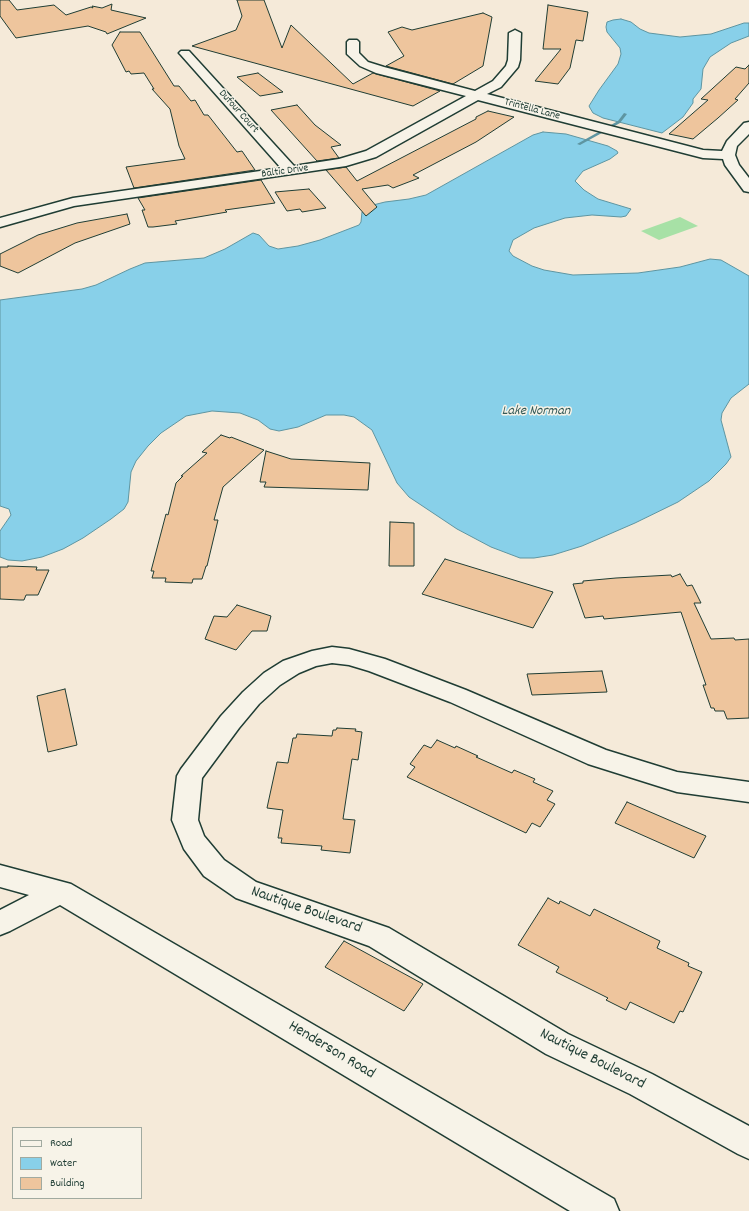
<!DOCTYPE html>
<html>
<head>
<meta charset="utf-8">
<style>
	body { margin:0 }
	#map { position:relative; width:749px; height:1211px; overflow:hidden; background:#f5ead9; font-family:Dekko,sans-serif }
	canvas { display:block }
	.legend { position:absolute; left:12px; top:1127px; width:130px; height:72px; box-sizing:border-box; background:#f7f3e8; border:1px solid #a1aaa0; margin:0; padding:5px 7px; list-style:none; font-size:12px; color:#1f3d34 }
	.legend li { display:flex; align-items:center; gap:8px; height:20px }
	.legend b { width:20px; border:1px solid #a1aaa0 }
</style>
</head>
<body>
<div id="map">
<canvas width="749" height="1211"></canvas>
<ul class="legend">
<li><b style="height:5px;background:#f7f3e8"></b>Road</li>
<li><b style="height:11px;background:#88d0e9"></b>Water</li>
<li><b style="height:11px;background:#eec59d"></b>Building</li>
</ul>
</div>
<script>
const ctx = document.querySelector('canvas').getContext('2d');
ctx.lineJoin = 'round';
function paint(path, color) {
  ctx.fillStyle = color;
  ctx.fill(path, 'evenodd');
}
function poly(rows) {
  const path = new Path2D();
  for (const r of rows) {
    path.moveTo(r[0], r[1]);
    for (let i = 2; i < r.length; i += 2) path.lineTo(r[i], r[i + 1]);
  }
  return path;
}
function strokePath(path, color, width, dash) {
  ctx.strokeStyle = color;
  ctx.lineWidth = width;
  ctx.lineCap = dash ? 'butt' : 'round';
  ctx.setLineDash(dash || []);
  ctx.stroke(path);
}
function drawText(font, color, halo, rows, align = 'center') {
  ctx.font = font + ' Dekko,sans-serif';
  ctx.lineWidth = 3;
  ctx.setLineDash([]);
  ctx.textBaseline = 'middle';
  ctx.strokeStyle = halo;
  ctx.fillStyle = color;
  for (const [text, x, y, turn = 0] of rows) {
    ctx.save();
    ctx.translate(x, y);
    ctx.rotate((+turn || 0) * Math.PI / 180);
    ctx.textAlign = isNaN(turn) ? turn : align;
    if (halo) ctx.strokeText(text, 0, 0);
    ctx.fillText(text, 0, 0);
    ctx.restore();
  }
}
paint(poly([
	[680,217,698,226,659,240,641,231]
]), '#a7e1a6');
const water = poly([
	[621,19,631,22,640,29,649,33,680,37,711,34,744,23,749,23,749,36,731,43,710,57,703,69,701,89,693,99,693,103,683,117,662,133,603,118,593,113,590,108,589,106,599,90,618,64,621,54,620,48,607,32,606,27,607,22,613,20,621,19],
	[543,132,566,134,608,146,617,151,618,153,610,159,583,171,575,181,584,190,598,199,631,209,626,216,621,217,592,215,565,218,534,228,513,240,509,251,513,256,532,266,544,270,573,275,638,273,680,267,710,259,721,260,749,276,749,384,731,398,722,413,721,420,731,457,726,464,709,481,678,502,635,523,582,546,553,555,534,558,520,558,491,547,457,529,409,497,397,483,372,430,354,417,344,415,326,415,298,427,279,431,270,429,258,420,240,413,212,411,186,416,161,433,148,446,136,461,131,472,128,502,124,509,111,519,83,538,63,549,42,557,22,561,8,560,0,557,0,531,11,515,9,509,0,506,0,300,82,289,96,285,130,269,145,263,204,258,225,249,253,233,259,235,269,246,278,249,298,246,320,240,359,225,361,222,362,212,369,206,385,202,409,199,426,195,533,135,543,132]
]);
paint(water, '#88d0e9');
strokePath(water, '#5e95a1', 1);
paint(poly([
	[624,113,627,114,620,123,580,145,577,144,618,121,624,113]
]), '#5e95a1');
const building = poly([
	[0,0,9,0,17,10,54,5,66,15,91,7,93,8,92,6,102,8,112,4,111,10,146,18,107,34,106,32,88,26,16,38,0,16,0,0],
	[237,0,264,0,282,48,291,25,353,84,373,73,440,91,413,106,192,46,236,30,242,16,237,0],
	[548,5,588,12,583,41,576,40,570,68,558,84,535,81,561,49,543,49,548,5],
	[483,13,492,17,483,66,453,84,386,66,404,56,388,32,402,27,412,30,483,13],
	[120,32,140,32,174,86,179,86,191,101,195,100,204,115,208,115,237,152,242,151,255,170,134,188,126,167,185,159,179,146,170,109,152,89,154,89,144,73,131,74,129,71,126,72,112,45,120,32],
	[749,65,749,83,735,99,738,100,718,118,693,139,669,134,708,100,701,99,736,67,745,69,749,65],
	[258,73,283,92,260,96,237,77,258,73],
	[297,105,315,125,341,145,331,147,339,158,317,161,271,110,297,105],
	[488,111,514,117,476,142,413,175,419,178,393,188,388,185,362,189,377,207,366,216,326,170,346,167,357,181,476,119,476,117,488,111],
	[261,180,275,203,225,210,227,212,175,221,177,224,153,227,148,227,142,210,145,210,138,198,261,180],
	[309,189,326,208,302,212,300,209,287,211,275,192,309,189],
	[127,214,130,224,75,243,18,273,0,266,0,254,38,235,77,223,127,214],
	[221,435,230,438,231,437,264,450,223,487,214,520,218,520,207,566,206,566,202,579,193,579,192,583,165,582,166,578,152,578,154,571,151,571,166,514,168,515,176,483,183,476,181,476,207,453,202,452,221,435],
	[266,451,291,459,370,463,368,490,264,487,266,482,260,482,266,451],
	[390,522,414,523,414,566,389,566,390,522],
	[445,559,553,592,533,628,422,594,445,559],
	[8,566,37,567,36,570,49,570,38,595,26,595,24,600,20,600,0,599,0,567,8,567,8,566],
	[680,574,687,586,692,585,701,603,694,603,711,639,734,638,735,640,749,639,749,718,727,719,724,711,715,711,714,708,711,708,703,685,706,685,681,612,604,619,603,616,585,618,573,584,583,583,583,581,616,578,671,575,672,577,680,574],
	[237,605,271,616,267,631,252,631,236,650,205,639,214,616,227,617,237,605],
	[602,671,607,692,532,695,527,674,602,671],
	[65,689,77,745,48,752,37,696,65,689],
	[337,728,356,729,355,731,362,732,358,760,352,759,343,819,355,820,350,853,321,850,322,846,281,843,282,838,278,838,283,810,267,808,277,762,288,763,293,738,296,738,297,734,332,736,333,730,336,730,337,728],
	[437,740,455,748,456,746,478,756,476,757,512,773,514,770,535,779,533,782,553,791,547,800,555,804,540,827,532,823,526,833,407,777,415,767,410,764,424,745,431,748,437,740],
	[627,802,706,836,694,858,615,823,627,802],
	[548,898,559,904,560,901,590,916,594,909,660,941,657,948,689,963,688,966,702,972,683,1012,680,1011,674,1023,630,1002,626,1010,606,1000,608,998,556,972,559,967,518,945,548,898],
	[344,941,423,984,404,1011,325,967,344,941]
]);
paint(building, '#eec59d');
strokePath(building, '#1f3d34', 1);
const minor = poly([
	[515,30,521,33,520,60,518,67,501,87,487,94,703,150,722,151,727,141,744,123,749,122,749,134,737,146,735,155,739,165,749,178,749,192,744,191,725,165,723,159,703,158,478,100,376,157,346,166,74,206,0,227,0,218,73,198,281,168,181,55,179,53,181,51,189,51,294,166,339,159,366,151,466,96,376,73,360,66,347,54,347,42,349,40,357,40,359,42,359,53,368,62,384,67,475,91,493,81,506,66,508,60,509,33,515,30],
	[332,647,349,649,385,659,466,690,606,750,677,772,749,782,749,802,677,792,588,764,450,702,369,671,349,665,332,663,316,666,299,673,280,685,259,704,239,728,202,778,198,820,204,836,224,860,256,882,389,928,568,1034,652,1074,749,1126,749,1159,738,1154,630,1094,546,1054,369,946,236,898,204,876,184,849,172,820,177,776,181,769,221,716,243,692,264,673,283,661,312,651,332,647],
	[0,865,71,884,614,1199,619,1211,570,1211,60,905,10,931,0,935,0,910,29,895,0,887,0,865]
]);
strokePath(minor, '#1f3d34', 3);
paint(minor, '#f7f3e8');
drawText('11px', '#1f3d34', '#f7f3e8', [
	["Trintella Lane",532,110,15],
	["Dufour Court",238,112,48],
	["Baltic Drive",285,172,-8]
]);
drawText('italic 14px', '#345a58', '#f7f3e8', [
	["Lake Norman",536,412]
]);
drawText('16px', '#1f3d34', '#f7f3e8', [
	["Nautique Boulevard",306,911,19],
	["Henderson Road",331,1051,31],
	["Nautique Boulevard",592,1060,27]
]);
</script>
</body>
</html>
